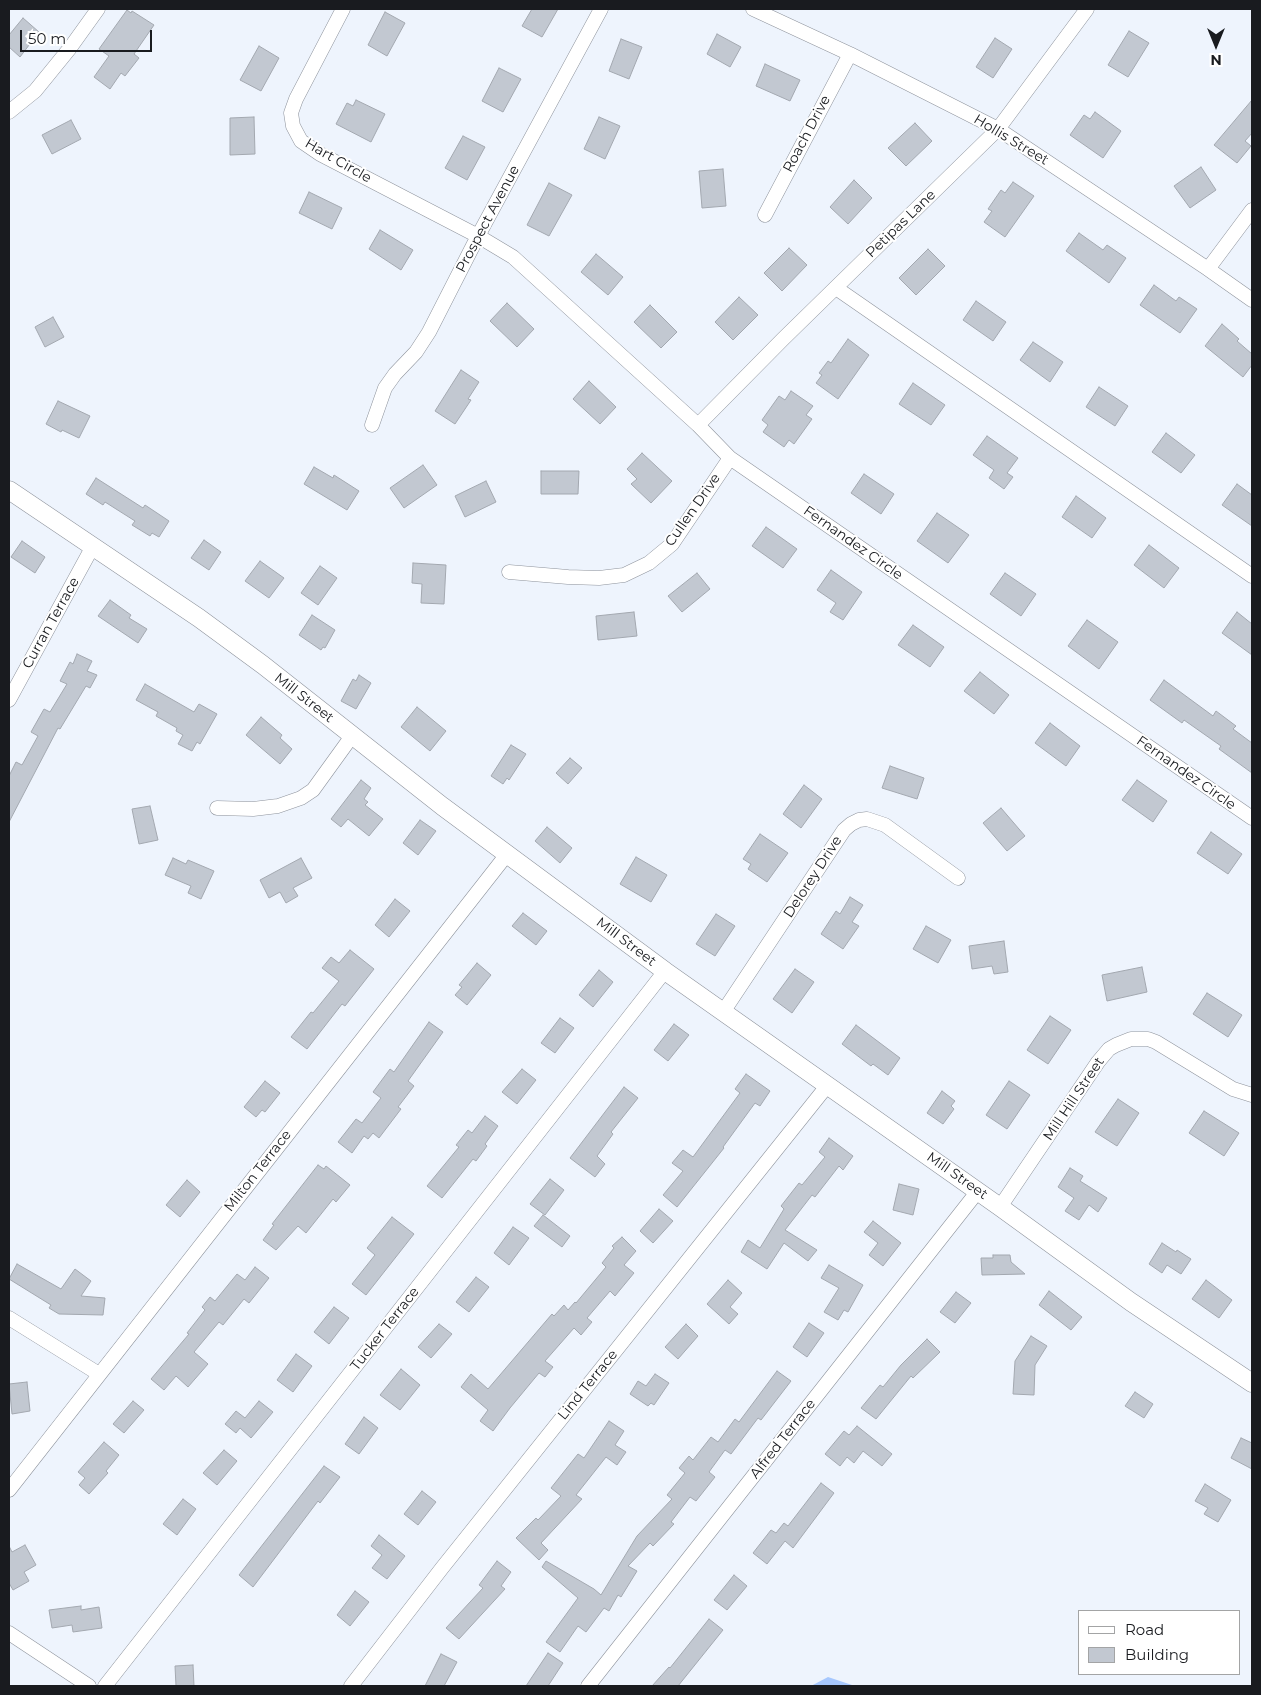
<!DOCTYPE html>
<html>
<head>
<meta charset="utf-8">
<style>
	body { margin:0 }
	#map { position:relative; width:1261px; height:1695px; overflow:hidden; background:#eef4fd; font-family:Montserrat,sans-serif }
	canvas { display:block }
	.frame { position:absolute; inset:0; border:10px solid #191b1f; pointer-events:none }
	.legend { position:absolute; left:1078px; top:1610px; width:162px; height:65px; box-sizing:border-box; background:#fff; border:1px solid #a3a4a5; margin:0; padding:6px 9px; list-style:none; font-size:15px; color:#191b1f }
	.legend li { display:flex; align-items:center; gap:10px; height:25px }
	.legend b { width:25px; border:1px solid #a3a4a5 }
	.north { position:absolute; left:1191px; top:20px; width:50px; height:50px; -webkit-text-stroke:4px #fff; paint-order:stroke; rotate:180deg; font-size:14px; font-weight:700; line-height:20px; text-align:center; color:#191b1f }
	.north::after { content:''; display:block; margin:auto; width:18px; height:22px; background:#191b1f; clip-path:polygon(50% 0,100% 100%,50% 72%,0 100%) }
	.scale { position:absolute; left:20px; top:30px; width:132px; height:22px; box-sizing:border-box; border:2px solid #191b1f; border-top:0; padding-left:6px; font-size:15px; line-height:18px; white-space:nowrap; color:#191b1f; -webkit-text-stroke:4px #fff; paint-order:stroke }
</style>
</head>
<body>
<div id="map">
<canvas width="1261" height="1695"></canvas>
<div class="frame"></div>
<ul class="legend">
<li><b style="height:6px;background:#fff"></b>Road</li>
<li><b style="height:14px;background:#c2c8d1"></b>Building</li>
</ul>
<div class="north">N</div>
<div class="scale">50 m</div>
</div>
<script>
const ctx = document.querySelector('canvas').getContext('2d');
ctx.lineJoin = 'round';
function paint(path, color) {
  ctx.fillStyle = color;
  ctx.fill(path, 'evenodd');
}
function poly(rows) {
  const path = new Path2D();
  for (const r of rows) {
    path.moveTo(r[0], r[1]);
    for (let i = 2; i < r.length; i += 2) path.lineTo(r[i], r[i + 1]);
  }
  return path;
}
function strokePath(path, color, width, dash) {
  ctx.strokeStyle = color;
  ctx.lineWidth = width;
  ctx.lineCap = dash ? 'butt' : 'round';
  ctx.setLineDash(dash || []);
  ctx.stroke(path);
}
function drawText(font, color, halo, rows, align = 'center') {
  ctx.font = font + ' Montserrat,sans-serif';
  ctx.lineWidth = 4;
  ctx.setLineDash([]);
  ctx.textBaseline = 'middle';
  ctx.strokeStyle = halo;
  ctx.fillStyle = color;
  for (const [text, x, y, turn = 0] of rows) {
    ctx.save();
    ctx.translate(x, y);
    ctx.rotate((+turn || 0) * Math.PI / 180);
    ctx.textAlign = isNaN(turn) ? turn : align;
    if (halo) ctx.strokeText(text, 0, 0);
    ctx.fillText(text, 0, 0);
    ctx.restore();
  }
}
paint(poly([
	[828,1677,855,1686,811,1686]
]), '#a7c8fe');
const building = poly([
	[532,9,558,9,542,37,522,26,532,9],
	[127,10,131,13,132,11,154,25,134,54,139,58,125,76,121,73,110,89,94,77,109,56,99,49,127,10],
	[385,12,405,23,387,56,368,45,385,12],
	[23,18,39,32,20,57,9,47,9,35,23,18],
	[1129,31,1149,43,1128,77,1108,65,1129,31],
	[717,34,741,47,730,67,707,54,717,34],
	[995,38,1012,49,993,78,976,67,995,38],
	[621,39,642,47,629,79,609,71,621,39],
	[259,46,279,58,261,91,240,80,259,46],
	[765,64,800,80,790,101,756,86,765,64],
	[499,68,521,79,503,112,482,101,499,68],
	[356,100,385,114,371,142,336,124,347,103,353,106,356,100],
	[1252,100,1252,133,1245,141,1251,146,1237,163,1214,145,1252,100],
	[1095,112,1121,131,1103,158,1070,135,1084,115,1090,119,1095,112],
	[254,117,255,154,230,155,230,118,254,117],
	[599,117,620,126,605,159,584,149,599,117],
	[71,120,81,139,52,154,42,135,71,120],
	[915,123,932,141,906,166,888,148,915,123],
	[463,136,485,147,467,180,445,168,463,136],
	[1201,167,1216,190,1190,208,1174,186,1201,167],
	[723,169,726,206,702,208,699,171,723,169],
	[854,180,872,198,848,224,830,207,854,180],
	[1013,182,1034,196,1005,237,984,222,992,211,988,209,1001,190,1005,193,1013,182],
	[549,183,572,195,549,236,527,225,549,183],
	[309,192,342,208,332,229,299,213,309,192],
	[380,230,413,250,401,270,369,249,380,230],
	[1079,233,1103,250,1107,245,1126,258,1109,283,1066,251,1079,233],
	[789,248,807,265,782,291,764,273,789,248],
	[928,249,945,266,916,295,899,278,928,249],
	[596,254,623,277,608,295,581,272,596,254],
	[1154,285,1176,301,1179,297,1197,309,1180,333,1140,305,1154,285],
	[739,297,758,315,733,340,715,322,739,297],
	[976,301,1006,322,993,341,963,320,976,301],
	[507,303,534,329,517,347,490,321,507,303],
	[650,305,677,332,661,348,634,322,650,305],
	[53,317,64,337,45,347,35,327,53,317],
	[1222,324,1239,339,1237,341,1252,354,1252,365,1243,377,1205,346,1222,324],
	[848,339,869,355,838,399,816,383,822,375,819,373,828,361,831,363,848,339],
	[1033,342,1063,362,1050,382,1020,360,1033,342],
	[461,370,479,382,468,399,471,400,455,424,435,411,461,370],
	[589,381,616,407,600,424,573,399,589,381],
	[913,383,945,405,931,425,899,404,913,383],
	[1099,387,1128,406,1115,426,1086,407,1099,387],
	[791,391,813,406,806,415,812,419,794,444,789,440,784,447,763,432,768,425,762,420,779,396,785,400,791,391],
	[58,401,90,416,79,438,62,430,61,432,46,424,58,401],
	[1166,433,1195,455,1181,473,1152,452,1166,433],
	[987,436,1018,458,1007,473,1013,477,1004,489,989,478,994,470,973,455,987,436],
	[642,453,672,481,651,503,631,484,637,479,627,469,642,453],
	[423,465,437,485,404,508,390,488,423,465],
	[314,467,333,478,334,475,359,491,347,510,304,484,314,467],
	[541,471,579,471,578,494,541,494,541,471],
	[864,474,894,494,881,514,851,493,864,474],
	[96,478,143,508,145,505,169,521,159,537,152,533,150,536,132,525,135,521,105,502,103,505,86,494,96,478],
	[486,481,496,502,465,517,455,496,486,481],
	[1237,484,1252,495,1252,526,1222,505,1237,484],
	[1076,496,1106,518,1092,538,1062,517,1076,496],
	[937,513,969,535,948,563,917,541,937,513],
	[766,527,797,549,783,568,752,546,766,527],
	[204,540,221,552,209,570,191,558,204,540],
	[22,541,45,557,35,573,11,557,22,541],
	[1149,545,1179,568,1164,588,1134,565,1149,545],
	[260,561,284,578,269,598,245,581,260,561],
	[413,563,446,565,444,604,421,603,422,584,412,583,413,563],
	[320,566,337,578,318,605,301,593,320,566],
	[831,570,862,592,843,620,830,612,836,603,817,590,831,570],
	[697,573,710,589,682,612,668,596,697,573],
	[1005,573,1036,594,1021,616,990,594,1005,573],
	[110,600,131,615,129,618,147,629,138,643,98,616,110,600],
	[634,612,637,636,598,640,596,616,634,612],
	[1237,612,1252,624,1252,655,1222,633,1237,612],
	[312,615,335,630,325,648,323,647,321,650,299,635,312,615],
	[1087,620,1118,642,1099,669,1068,646,1087,620],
	[913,625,944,647,930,667,898,645,913,625],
	[77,654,92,661,87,671,97,675,90,688,86,686,60,729,58,728,9,822,9,776,16,762,22,765,38,736,31,732,44,709,50,712,67,684,60,681,70,662,73,664,77,654],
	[980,672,1009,695,994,714,964,691,980,672],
	[359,675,371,683,356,709,341,701,353,679,356,681,359,675],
	[1164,680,1213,716,1216,711,1236,726,1233,729,1252,743,1252,773,1219,749,1221,746,1184,720,1182,723,1150,700,1164,680],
	[145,684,194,712,199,704,217,714,200,744,197,742,192,751,178,744,183,735,176,731,177,728,156,716,158,712,136,700,145,684],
	[417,707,446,731,430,751,401,727,417,707],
	[261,717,282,735,280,738,292,749,280,764,246,735,261,717],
	[1050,723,1080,746,1066,766,1035,743,1050,723],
	[511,745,526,754,509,780,507,778,503,784,491,776,511,745],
	[570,758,582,768,568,784,556,773,570,758],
	[890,766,924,778,917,799,882,788,890,766],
	[361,780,371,788,364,799,368,802,365,805,383,819,369,836,348,819,341,827,331,819,361,780],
	[1137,780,1167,801,1153,822,1122,800,1137,780],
	[804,785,822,799,801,828,783,814,804,785],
	[150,806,158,840,139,844,132,809,150,806],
	[1001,808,1025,836,1007,851,983,823,1001,808],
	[420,820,436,831,418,855,403,843,420,820],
	[547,827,572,848,560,863,535,841,547,827],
	[1211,832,1242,854,1228,874,1197,853,1211,832],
	[760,834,788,853,767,882,748,869,751,864,743,859,760,834],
	[636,857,667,875,651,902,620,884,636,857],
	[173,858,186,864,188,860,214,871,201,899,188,893,191,886,165,875,173,858],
	[301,858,312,878,293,888,298,896,286,903,280,892,269,898,260,880,301,858],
	[850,897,863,905,852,922,859,926,843,949,821,934,836,911,840,914,850,897],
	[395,899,410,911,389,937,375,925,395,899],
	[523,913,547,931,536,945,512,926,523,913],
	[716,914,735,926,715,956,696,944,716,914],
	[926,926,951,940,938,963,913,949,926,926],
	[1004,941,1008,972,994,974,992,966,972,969,969,946,1004,941],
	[350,950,374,969,345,1006,342,1004,307,1049,291,1037,311,1012,313,1013,339,981,322,968,331,957,339,963,350,950],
	[477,963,491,975,467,1005,455,995,462,987,459,985,477,963],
	[1142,967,1147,992,1107,1001,1102,975,1142,967],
	[795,969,814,982,792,1013,773,999,795,969],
	[599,970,613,982,593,1007,579,995,599,970],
	[1207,993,1242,1015,1228,1037,1193,1014,1207,993],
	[1050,1016,1071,1030,1048,1064,1027,1050,1050,1016],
	[560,1018,574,1028,555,1053,541,1043,560,1018],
	[429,1022,443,1032,408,1081,414,1086,398,1107,401,1109,379,1138,373,1133,368,1139,364,1136,352,1153,338,1142,356,1119,362,1123,381,1098,373,1092,390,1069,394,1072,429,1022],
	[674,1024,689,1035,668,1061,654,1050,674,1024],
	[856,1025,900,1058,888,1075,873,1064,871,1066,842,1044,856,1025],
	[522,1069,536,1080,517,1104,502,1092,522,1069],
	[746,1074,770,1091,760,1106,755,1103,723,1147,724,1148,677,1207,663,1195,683,1171,672,1163,683,1150,693,1157,740,1093,735,1089,746,1074],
	[265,1081,280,1093,265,1112,262,1110,256,1117,244,1107,265,1081],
	[1009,1081,1030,1095,1007,1129,986,1115,1009,1081],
	[624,1087,638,1098,611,1132,613,1134,597,1156,605,1164,595,1177,570,1158,624,1087],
	[942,1091,955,1101,951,1106,954,1109,943,1124,927,1113,942,1091],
	[1118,1099,1139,1113,1117,1146,1095,1132,1118,1099],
	[1204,1111,1239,1133,1224,1156,1189,1133,1204,1111],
	[485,1116,498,1126,485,1144,487,1146,476,1161,473,1159,442,1198,427,1186,459,1147,456,1145,468,1130,472,1133,485,1116],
	[829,1138,853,1156,843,1170,839,1166,815,1197,812,1195,785,1230,817,1250,808,1261,784,1243,767,1269,741,1252,748,1240,760,1248,784,1209,781,1206,799,1183,802,1185,825,1157,819,1152,829,1138],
	[318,1165,324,1169,326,1166,350,1185,336,1202,333,1199,306,1233,298,1226,276,1250,263,1240,274,1225,272,1224,318,1165],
	[1070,1168,1083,1176,1080,1181,1107,1198,1098,1212,1089,1205,1079,1220,1065,1211,1074,1198,1058,1187,1070,1168],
	[550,1179,564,1190,545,1215,530,1204,550,1179],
	[187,1180,200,1192,180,1217,166,1205,187,1180],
	[899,1184,919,1189,913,1215,893,1210,899,1184],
	[659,1209,673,1221,653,1243,640,1231,659,1209],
	[543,1215,570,1236,562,1247,534,1226,543,1215],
	[392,1217,414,1234,366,1295,352,1284,375,1255,367,1248,392,1217],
	[873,1221,901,1243,883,1266,869,1255,878,1243,864,1232,873,1221],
	[513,1227,529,1238,509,1265,494,1253,513,1227],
	[622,1237,636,1251,624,1265,634,1273,615,1296,610,1291,587,1318,592,1322,581,1335,574,1328,545,1361,553,1367,545,1377,539,1373,510,1408,493,1431,480,1421,488,1410,461,1387,471,1374,488,1389,552,1314,554,1316,564,1305,568,1310,575,1302,576,1303,606,1267,602,1263,614,1248,612,1246,622,1237],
	[1162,1243,1176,1252,1177,1250,1191,1259,1181,1274,1167,1265,1162,1273,1149,1264,1162,1243],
	[993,1255,1010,1255,1011,1262,1025,1274,982,1275,981,1258,993,1258,993,1255],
	[17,1264,61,1289,75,1269,91,1281,81,1296,105,1298,103,1315,59,1314,49,1308,51,1305,9,1279,17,1264],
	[829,1265,863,1285,848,1312,844,1310,838,1320,824,1312,839,1288,821,1278,829,1265],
	[255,1267,269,1278,249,1303,244,1299,223,1325,219,1322,194,1352,208,1364,188,1387,176,1376,164,1390,151,1379,189,1334,187,1333,205,1310,202,1307,210,1297,215,1301,237,1274,245,1280,255,1267],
	[476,1277,489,1287,469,1312,456,1302,476,1277],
	[728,1280,742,1293,730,1307,738,1314,729,1324,707,1304,728,1280],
	[1206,1280,1232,1300,1219,1318,1192,1299,1206,1280],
	[1049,1291,1082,1317,1071,1330,1039,1305,1049,1291],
	[956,1292,971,1303,955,1323,940,1312,956,1292],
	[334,1307,349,1318,329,1344,314,1332,334,1307],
	[809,1323,824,1333,807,1357,793,1347,809,1323],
	[439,1324,452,1334,431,1358,418,1347,439,1324],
	[686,1324,698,1336,678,1359,665,1347,686,1324],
	[1031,1336,1047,1346,1035,1365,1034,1395,1013,1394,1015,1361,1031,1336],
	[927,1339,940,1352,913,1378,911,1376,876,1419,861,1408,880,1385,883,1387,901,1365,927,1339],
	[296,1354,312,1366,293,1392,277,1380,296,1354],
	[401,1369,420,1385,400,1410,380,1395,401,1369],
	[777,1371,791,1381,761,1420,758,1418,731,1454,725,1450,709,1472,715,1477,696,1501,690,1497,671,1522,674,1524,653,1546,650,1543,628,1566,637,1571,621,1597,618,1595,609,1611,604,1608,586,1632,578,1626,560,1652,546,1642,578,1598,542,1567,546,1561,594,1589,601,1595,637,1536,672,1499,667,1495,685,1473,679,1468,689,1456,693,1460,711,1437,718,1442,735,1419,739,1422,777,1371],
	[655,1374,669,1383,654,1405,651,1403,648,1406,630,1394,638,1381,646,1386,655,1374],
	[27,1382,30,1411,12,1414,9,1384,27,1382],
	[1135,1392,1153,1404,1144,1418,1125,1406,1135,1392],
	[133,1401,144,1410,124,1433,113,1424,133,1401],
	[259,1401,273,1412,251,1438,240,1428,236,1433,225,1424,236,1411,245,1418,259,1401],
	[364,1417,378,1428,359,1454,345,1444,364,1417],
	[609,1421,624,1431,615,1445,626,1452,617,1465,606,1457,576,1495,582,1499,541,1543,548,1550,539,1560,516,1538,536,1518,538,1520,561,1496,551,1488,578,1454,584,1458,609,1421],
	[857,1426,892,1454,882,1466,863,1451,854,1463,847,1457,840,1466,825,1454,844,1431,849,1435,857,1426],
	[1241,1438,1252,1443,1252,1469,1231,1458,1241,1438],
	[104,1442,119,1455,106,1471,108,1473,89,1494,79,1485,85,1478,78,1472,104,1442],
	[224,1450,237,1461,217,1485,203,1473,224,1450],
	[324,1466,340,1477,320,1503,318,1501,253,1587,239,1575,324,1466],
	[821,1483,834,1493,793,1548,785,1541,767,1564,753,1553,771,1530,776,1533,784,1523,788,1526,821,1483],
	[1205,1484,1231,1500,1218,1522,1204,1514,1208,1508,1195,1501,1205,1484],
	[422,1491,436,1502,418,1525,404,1514,422,1491],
	[183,1499,196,1509,177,1535,163,1524,183,1499],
	[379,1535,405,1556,387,1579,372,1568,382,1555,371,1546,379,1535],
	[25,1545,36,1565,24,1572,29,1581,13,1590,9,1583,9,1546,12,1552,25,1545],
	[497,1561,511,1572,501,1586,505,1589,459,1639,446,1628,483,1588,479,1585,497,1561],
	[734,1575,747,1586,727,1610,714,1600,734,1575],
	[355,1591,369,1602,350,1626,337,1615,355,1591],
	[81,1606,81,1610,99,1607,102,1628,73,1632,72,1625,52,1628,49,1610,81,1606],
	[709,1619,723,1630,678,1686,652,1686,669,1667,670,1668,709,1619],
	[548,1653,563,1663,548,1686,526,1686,548,1653],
	[441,1654,457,1662,444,1686,425,1686,441,1654],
	[193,1665,194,1686,176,1686,175,1666,193,1665]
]);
paint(building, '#c2c8d1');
strokePath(building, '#a3a8b0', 1);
const minor = poly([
	[343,9,296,99,291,113,293,126,301,141,320,154,478,236,513,257,698,425,730,458,1252,818],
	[753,9,850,54,998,129,1208,269,1252,300],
	[9,112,35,91,70,48,98,9],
	[765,215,850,54],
	[1208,269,1252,210],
	[836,288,1252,576],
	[372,425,385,388,395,374,416,352,429,332,478,236,601,9],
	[698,425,783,339,998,129,1087,9],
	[509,572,568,577,599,578,624,575,649,563,672,544,730,458],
	[9,700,93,546],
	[217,808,253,809,278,806,301,798,313,790,352,736],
	[723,1012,844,830,851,824,859,820,867,819,885,825,958,878],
	[1000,1207,1098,1062,1109,1049,1116,1045,1131,1039,1148,1039,1156,1042,1233,1089,1252,1095],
	[9,1318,99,1374],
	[9,1490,508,853],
	[9,1633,89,1686],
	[105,1686,665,971],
	[351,1686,442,1568,827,1086],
	[588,1686,978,1191]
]);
const tertiary = poly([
	[9,490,199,618,263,665,442,806,665,971,1000,1207,1131,1302,1252,1383]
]);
strokePath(minor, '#8e939c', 15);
strokePath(tertiary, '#8e939c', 19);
strokePath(minor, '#fff', 14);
strokePath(tertiary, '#fff', 18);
drawText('14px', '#191b1f', '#fff', [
	["Roach Drive",807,134,-62],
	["Hollis Street",1011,140,31],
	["Hart Circle",338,161,30],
	["Prospect Avenue",488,219,-62],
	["Petipas Lane",901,224,-44],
	["Cullen Drive",693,510,-55],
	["Fernandez Circle",853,543,35],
	["Curran Terrace",51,623,-61],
	["Mill Street",304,698,38],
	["Fernandez Circle",1186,773,35],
	["Delorey Drive",813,877,-57],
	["Mill Street",626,942,37],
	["Mill Hill Street",1074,1099,-56],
	["Milton Terrace",258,1171,-52],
	["Mill Street",957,1176,35],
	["Tucker Terrace",385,1329,-52],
	["Lind Terrace",588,1385,-51],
	["Alfred Terrace",783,1439,-52]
]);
</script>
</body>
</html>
